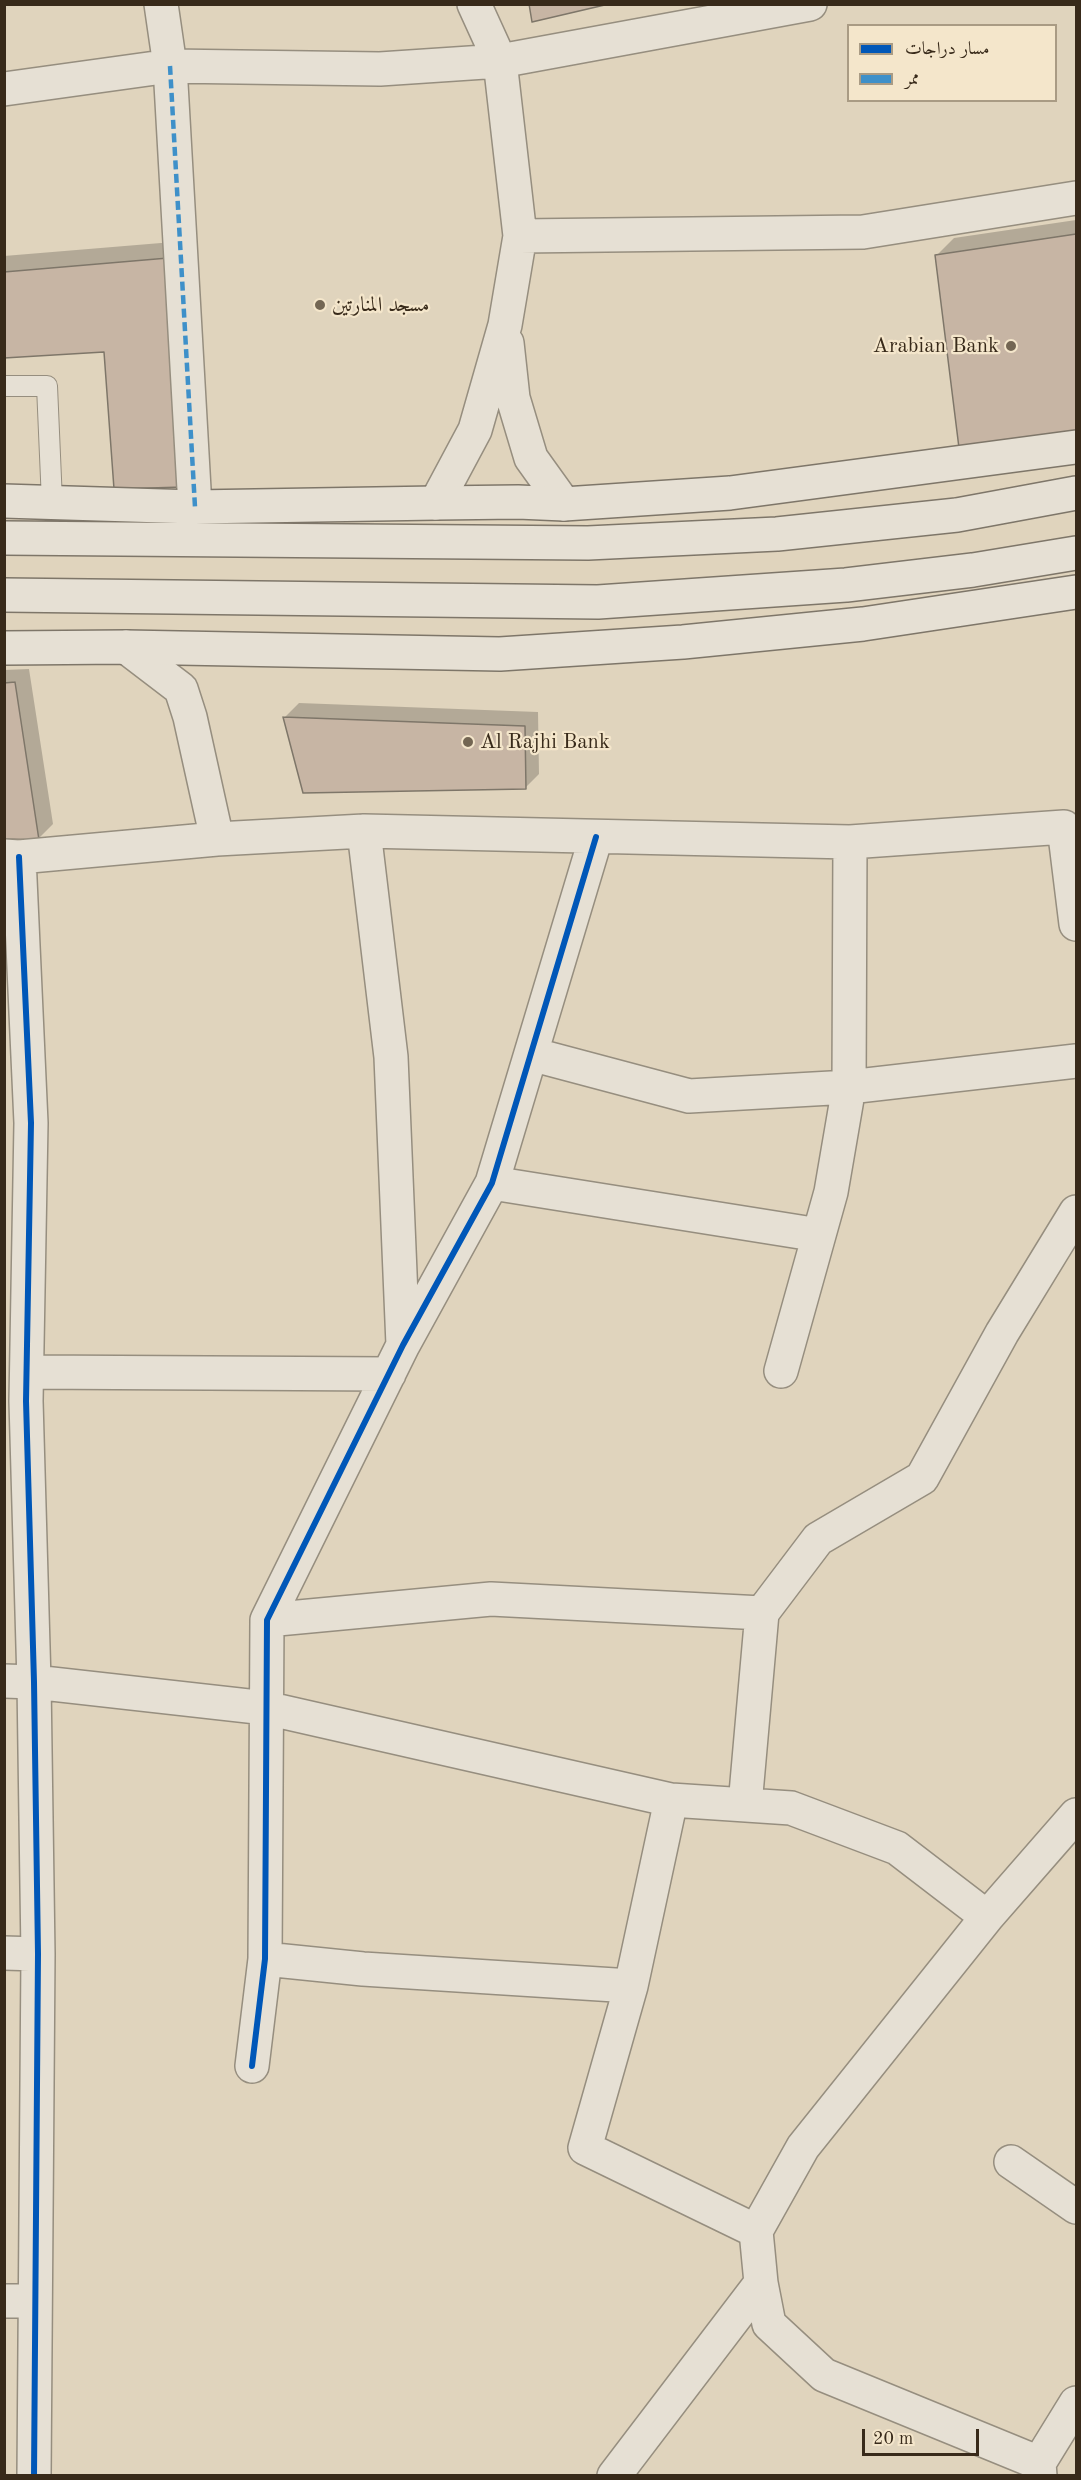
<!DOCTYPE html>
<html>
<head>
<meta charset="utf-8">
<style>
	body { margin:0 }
	#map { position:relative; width:1081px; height:2480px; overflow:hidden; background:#e0d4bd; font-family:"Old Standard TT",Amiri,serif }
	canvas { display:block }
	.frame { position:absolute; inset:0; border:6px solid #382a1a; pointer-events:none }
	.legend { position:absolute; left:847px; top:24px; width:210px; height:78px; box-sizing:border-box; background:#f4e6cb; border:2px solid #a99b84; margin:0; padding:8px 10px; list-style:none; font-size:18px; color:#382a1a }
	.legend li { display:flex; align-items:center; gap:12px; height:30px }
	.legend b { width:30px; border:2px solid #a99b84 }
	.scale { position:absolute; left:862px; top:2429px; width:117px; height:27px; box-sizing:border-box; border:3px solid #382a1a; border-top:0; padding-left:8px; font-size:18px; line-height:21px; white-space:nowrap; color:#382a1a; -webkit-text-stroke:4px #f4e6cb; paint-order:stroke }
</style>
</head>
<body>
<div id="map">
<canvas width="1081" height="2480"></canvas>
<div class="frame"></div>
<ul class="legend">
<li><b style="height:8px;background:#0057b8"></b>مسار دراجات</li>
<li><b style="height:8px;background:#3e90c9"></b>ممر</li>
</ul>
<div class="scale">20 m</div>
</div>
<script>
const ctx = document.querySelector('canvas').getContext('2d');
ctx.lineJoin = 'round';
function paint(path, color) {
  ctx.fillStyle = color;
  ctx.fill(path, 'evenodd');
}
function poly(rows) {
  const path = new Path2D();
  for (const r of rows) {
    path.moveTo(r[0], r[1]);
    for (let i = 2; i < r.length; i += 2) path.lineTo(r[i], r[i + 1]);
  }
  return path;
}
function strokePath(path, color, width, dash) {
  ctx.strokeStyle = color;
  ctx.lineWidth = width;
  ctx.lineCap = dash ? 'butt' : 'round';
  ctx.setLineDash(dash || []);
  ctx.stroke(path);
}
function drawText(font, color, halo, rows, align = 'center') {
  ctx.font = font + ' "Old Standard TT",Amiri,serif';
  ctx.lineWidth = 4.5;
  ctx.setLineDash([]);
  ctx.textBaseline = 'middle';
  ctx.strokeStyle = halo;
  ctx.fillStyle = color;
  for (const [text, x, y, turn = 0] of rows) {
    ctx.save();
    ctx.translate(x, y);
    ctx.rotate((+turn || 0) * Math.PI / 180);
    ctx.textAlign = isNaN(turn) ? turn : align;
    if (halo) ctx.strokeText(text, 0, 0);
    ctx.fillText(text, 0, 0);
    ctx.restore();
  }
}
paint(poly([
	[1076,220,1076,435,936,256,954,238],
	[185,241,106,350,4,356,4,256],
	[29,669,53,824,39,838,4,838,4,670],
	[299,703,538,712,539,774,525,788,285,717]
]), '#0003');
const building = poly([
	[529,4,609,4,532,22,529,4],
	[1076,234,1076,436,960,456,935,255,1076,234],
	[168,258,184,487,114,489,104,352,4,358,4,272,168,258],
	[15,682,39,840,4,839,4,683,15,682],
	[283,717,525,726,526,789,303,793,283,717]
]);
paint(building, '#c7b5a4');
strokePath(building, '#7e7669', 1.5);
const lane = poly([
	[4,386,47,386,52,502]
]);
const street = poly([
	[161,4,170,66,380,69,500,61,810,4],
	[4,89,170,66,195,507],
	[520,236,863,232,1076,198],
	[507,343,513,398,531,458,564,504],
	[436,503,475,430,505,325,520,236,500,61,474,4],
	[126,647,181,689,190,717,217,839],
	[364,831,391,1057,403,1345],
	[4,856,19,857,217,839,364,831,850,842,1064,827,1076,924],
	[19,857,31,1123,26,1401,34,1682,38,1954,34,2476],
	[531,1054,689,1096,849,1087,1076,1061],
	[492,1183,819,1235],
	[781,1371,831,1192,849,1087,850,842],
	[27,1372,389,1374],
	[267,1620,491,1599,762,1613],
	[4,1681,34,1682,266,1708,671,1800,791,1808,897,1848,987,1917],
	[671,1800,631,1986,585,2148,756,2231],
	[745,1805,762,1613,818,1539,922,1478,1002,1333,1076,1212],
	[4,1953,38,1954],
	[265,1959,363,1969,631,1986],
	[252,2066,265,1959,267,1620,403,1345,492,1183,596,837],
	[1011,2162,1076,2207],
	[4,2301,35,2301],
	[1039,2463,824,2375,769,2324,761,2283,756,2231,803,2147,987,1917,1076,1815],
	[614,2476,761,2283],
	[1040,2476,1039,2463,1076,2403]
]);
const secondary = poly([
	[4,501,195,507,436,503,518,502,564,504,730,493,1076,447],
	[4,538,588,543,777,534,957,515,1076,493],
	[4,595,598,602,846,585,973,570,1076,553],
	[4,648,126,647,500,654,683,642,863,624,1076,592]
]);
strokePath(lane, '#968e7f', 22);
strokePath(street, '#968e7f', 36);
strokePath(secondary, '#7e7669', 36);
strokePath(lane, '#e6e0d4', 20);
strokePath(street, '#e6e0d4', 33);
strokePath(secondary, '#e6e0d4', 33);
strokePath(poly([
	[170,66,195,507]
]), '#3e90c9', 4.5, [9, 4.5]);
strokePath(poly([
	[19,857,31,1123,26,1401,34,1682,38,1954,34,2476],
	[252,2066,265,1959,267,1620,403,1345,492,1183,596,837]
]), '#0057b8', 6);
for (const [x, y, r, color] of [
	[320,305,6,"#736653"],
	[1011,346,6,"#736653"],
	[468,742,6,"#736653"]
]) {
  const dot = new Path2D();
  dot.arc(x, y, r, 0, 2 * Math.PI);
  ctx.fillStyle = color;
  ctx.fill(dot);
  strokePath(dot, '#f4e6cb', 2);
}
drawText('21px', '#382a1a', '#f4e6cb', [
	["مسجد المنارتين",332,305],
	["Arabian Bank",999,346,"right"],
	["Al Rajhi Bank",480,742]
], 'left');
</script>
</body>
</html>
